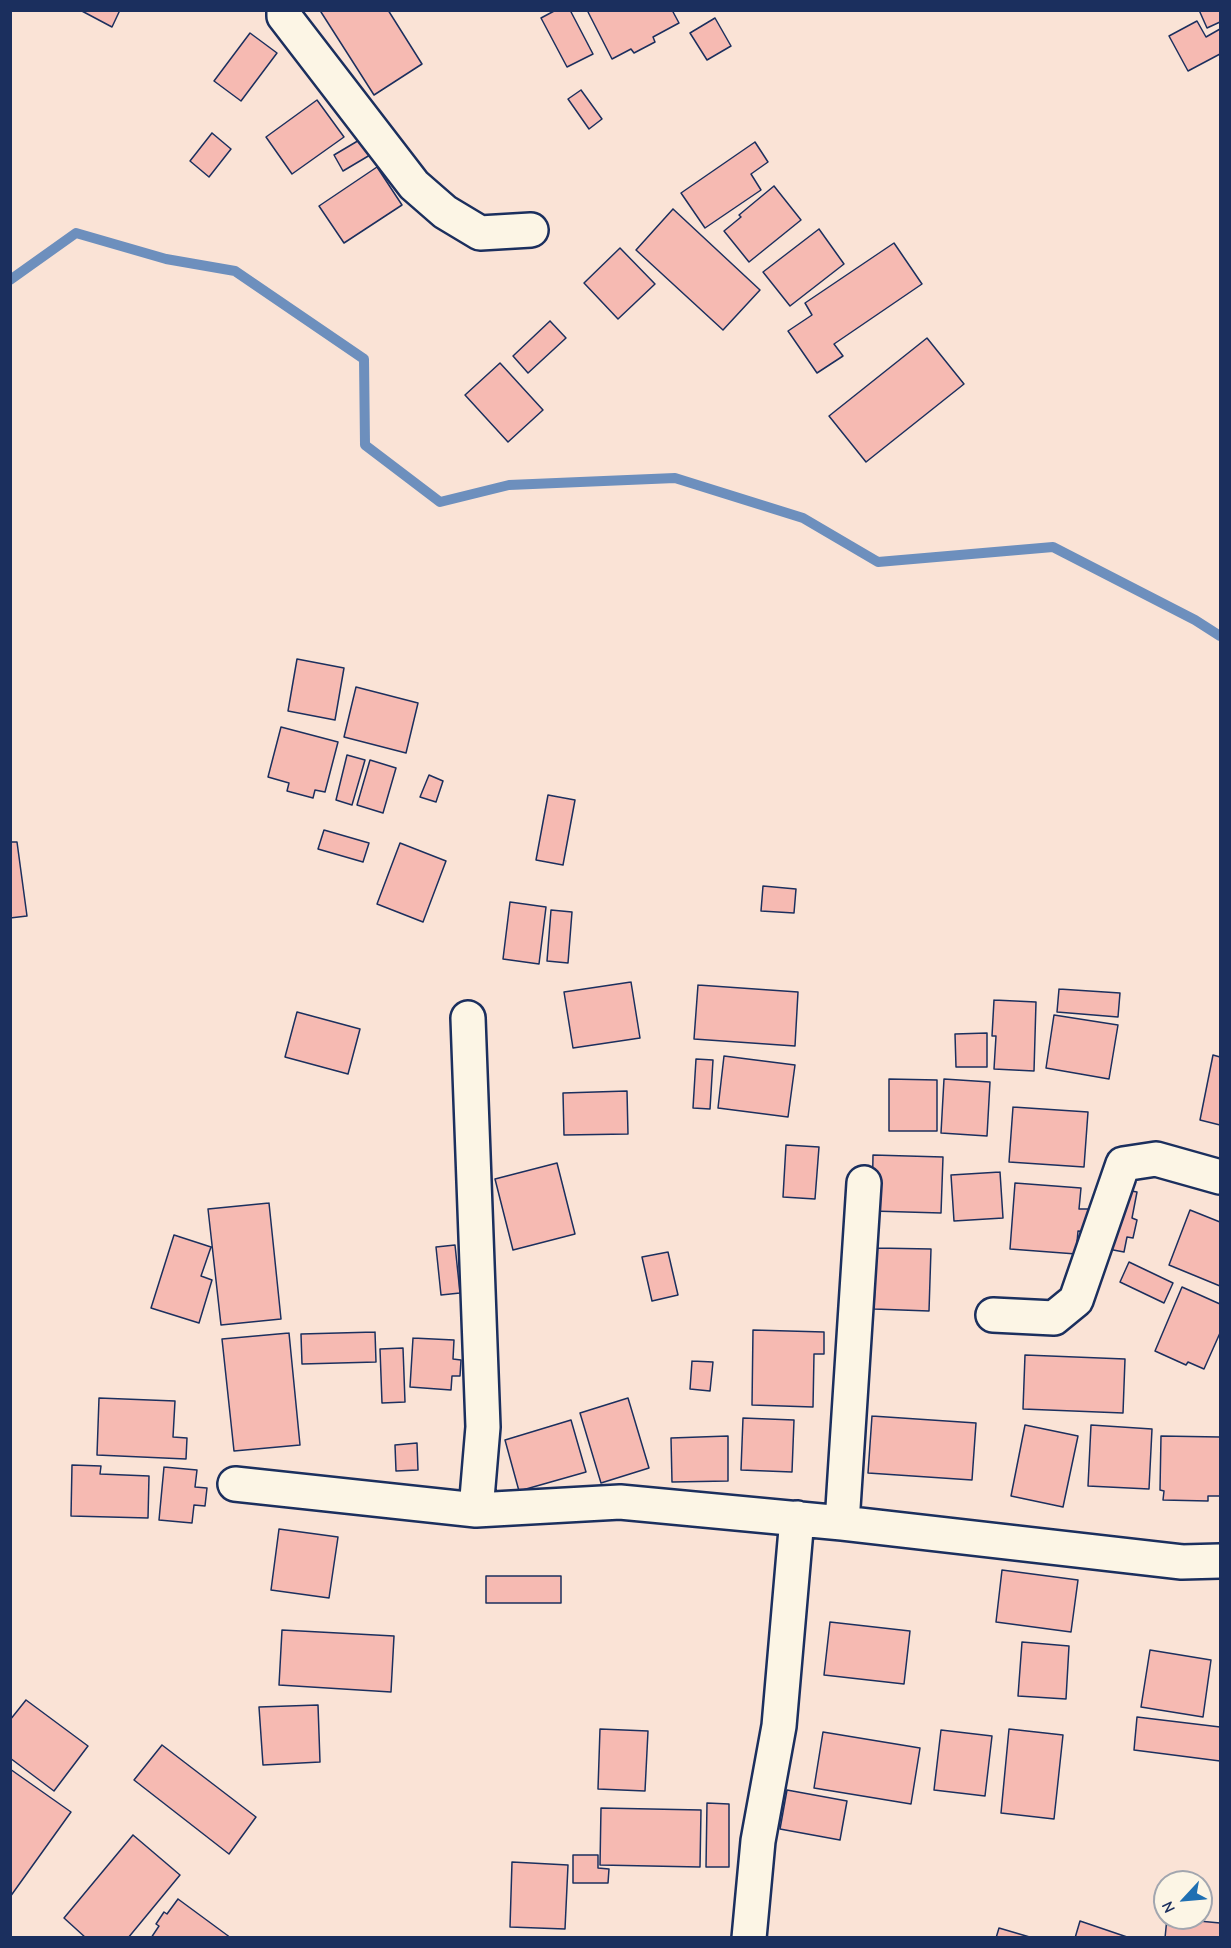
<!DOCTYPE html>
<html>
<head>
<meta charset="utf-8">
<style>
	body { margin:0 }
	#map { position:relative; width:1231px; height:1948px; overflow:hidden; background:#fae3d6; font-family:"Comic Neue",sans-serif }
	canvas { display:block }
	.frame { position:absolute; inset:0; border:12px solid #1b2f5e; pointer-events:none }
	.north { position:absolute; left:1153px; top:1870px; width:60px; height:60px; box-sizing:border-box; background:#fcf5e5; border:2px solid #a2a6af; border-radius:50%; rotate:244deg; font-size:16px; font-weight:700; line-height:24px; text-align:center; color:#1b2f5e }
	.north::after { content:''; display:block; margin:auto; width:21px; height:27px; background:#1f6fb2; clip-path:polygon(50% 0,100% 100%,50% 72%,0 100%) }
</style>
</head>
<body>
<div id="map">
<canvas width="1231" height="1948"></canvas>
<div class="frame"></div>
<div class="north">N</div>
</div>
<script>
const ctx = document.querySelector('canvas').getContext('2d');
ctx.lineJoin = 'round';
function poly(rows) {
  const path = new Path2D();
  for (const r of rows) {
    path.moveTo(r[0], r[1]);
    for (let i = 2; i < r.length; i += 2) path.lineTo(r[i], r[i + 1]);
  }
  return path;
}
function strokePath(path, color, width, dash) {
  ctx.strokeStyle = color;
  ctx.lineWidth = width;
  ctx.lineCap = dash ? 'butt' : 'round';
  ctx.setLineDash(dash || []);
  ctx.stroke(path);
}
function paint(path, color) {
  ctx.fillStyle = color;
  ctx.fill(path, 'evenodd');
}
strokePath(poly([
	[10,280,76,233,166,259,235,271,364,359,365,445,440,502,509,485,675,478,803,518,878,562,1053,547,1195,620,1220,636]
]), '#6d8fbd', 10);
const building = poly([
	[80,10,120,10,112,27,80,10],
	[323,10,388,10,422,64,374,95,321,12,323,10],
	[556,10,570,10,593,54,567,67,541,18,556,10],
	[587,10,672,10,679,23,653,37,655,42,634,53,631,49,612,59,587,10],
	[1199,10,1220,10,1220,22,1207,28,1199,10],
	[715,18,731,46,707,60,690,33,715,18],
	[1197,21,1206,37,1220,29,1220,54,1188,71,1169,36,1197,21],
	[250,33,277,53,241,101,214,81,250,33],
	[581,90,602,119,589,129,568,99,581,90],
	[317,100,344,137,292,174,266,137,317,100],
	[212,133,231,149,209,177,190,161,212,133],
	[361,139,370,155,343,171,334,155,361,139],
	[755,142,768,162,751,174,761,190,705,228,681,193,755,142],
	[377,167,402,205,344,243,319,206,377,167],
	[774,186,801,220,749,262,724,231,741,217,739,215,774,186],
	[673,209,760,290,723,330,636,250,673,209],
	[819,229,844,264,790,306,763,272,819,229],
	[894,243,922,284,834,344,843,356,817,373,788,331,812,315,805,303,894,243],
	[620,248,655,284,618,319,584,283,620,248],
	[550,321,566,338,528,373,513,356,550,321],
	[927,338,964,384,866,462,829,416,927,338],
	[500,363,543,410,508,442,465,395,500,363],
	[297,659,344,668,335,720,288,711,297,659],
	[356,687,418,703,406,753,344,737,356,687],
	[281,727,338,742,325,792,315,790,313,798,287,791,289,783,268,777,281,727],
	[347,755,365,760,352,805,336,800,347,755],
	[370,760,396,768,383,813,357,805,370,760],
	[429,775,443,781,436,802,420,797,429,775],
	[548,795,575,800,563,865,536,860,548,795],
	[324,830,369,843,363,862,318,849,324,830],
	[10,842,17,842,27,916,10,918,10,842],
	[400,843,446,861,423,922,377,904,400,843],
	[763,886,796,889,794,913,761,911,763,886],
	[510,902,546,907,539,964,503,959,510,902],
	[551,910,572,912,568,963,547,961,551,910],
	[631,982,640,1038,573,1048,564,992,631,982],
	[698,985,798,992,795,1046,694,1039,698,985],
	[1059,989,1120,993,1118,1017,1057,1012,1059,989],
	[994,1000,1036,1002,1034,1071,994,1069,996,1036,992,1036,994,1000],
	[297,1012,360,1029,348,1074,285,1057,297,1012],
	[1054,1015,1118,1025,1109,1079,1046,1068,1054,1015],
	[987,1033,987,1067,956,1067,955,1034,987,1033],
	[1213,1055,1220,1057,1220,1125,1200,1120,1213,1055],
	[724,1056,795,1065,788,1117,718,1108,724,1056],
	[696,1059,713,1060,710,1109,693,1108,696,1059],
	[889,1079,937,1080,937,1131,889,1131,889,1079],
	[944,1079,990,1082,987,1136,941,1133,944,1079],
	[627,1091,628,1134,564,1135,563,1093,627,1091],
	[1013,1107,1088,1112,1084,1167,1009,1162,1013,1107],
	[786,1145,819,1147,815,1199,783,1197,786,1145],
	[873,1155,943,1157,941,1213,872,1211,873,1155],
	[557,1163,575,1234,513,1250,495,1179,557,1163],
	[1000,1172,1003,1218,954,1221,951,1175,1000,1172],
	[1015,1183,1081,1188,1079,1209,1092,1209,1091,1232,1078,1231,1076,1254,1010,1249,1015,1183],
	[1121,1189,1137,1192,1132,1218,1137,1220,1133,1238,1127,1237,1124,1252,1108,1249,1121,1189],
	[269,1203,281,1319,221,1325,208,1209,269,1203],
	[1190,1210,1220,1222,1220,1286,1169,1265,1190,1210],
	[174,1235,211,1247,201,1276,212,1280,199,1323,151,1308,174,1235],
	[455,1245,460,1293,441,1295,436,1247,455,1245],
	[876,1248,931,1249,929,1311,874,1309,876,1248],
	[668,1252,678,1295,652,1301,642,1257,668,1252],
	[1129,1262,1173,1283,1164,1303,1120,1282,1129,1262],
	[1182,1287,1220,1304,1220,1333,1204,1369,1188,1362,1186,1365,1155,1351,1182,1287],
	[753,1330,824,1332,824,1354,814,1354,813,1407,752,1405,753,1330],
	[375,1332,376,1362,302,1364,301,1334,375,1332],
	[289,1333,300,1445,234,1451,222,1339,289,1333],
	[413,1338,454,1340,453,1359,461,1360,460,1376,452,1376,451,1390,410,1387,413,1338],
	[403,1348,405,1402,382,1403,380,1349,403,1348],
	[1025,1355,1125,1359,1123,1413,1023,1409,1025,1355],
	[692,1361,713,1362,710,1391,690,1389,692,1361],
	[99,1398,175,1401,173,1437,187,1438,186,1459,97,1455,99,1398],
	[628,1398,649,1468,601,1483,580,1413,628,1398],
	[872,1416,976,1423,972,1480,868,1473,872,1416],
	[743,1418,794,1420,792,1472,741,1470,743,1418],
	[571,1420,586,1472,519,1491,505,1440,571,1420],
	[1025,1425,1078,1436,1063,1507,1011,1496,1025,1425],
	[1091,1425,1152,1429,1149,1489,1088,1486,1091,1425],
	[728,1436,728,1481,672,1482,671,1438,728,1436],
	[1161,1436,1220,1437,1220,1496,1208,1496,1208,1501,1163,1500,1164,1491,1160,1490,1161,1436],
	[417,1443,418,1470,396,1471,395,1445,417,1443],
	[72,1465,101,1466,100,1474,149,1476,148,1518,71,1516,72,1465],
	[164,1467,197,1470,195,1487,207,1488,205,1506,194,1505,192,1523,159,1520,164,1467],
	[279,1529,338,1537,329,1598,271,1590,279,1529],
	[1002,1570,1078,1580,1071,1632,996,1622,1002,1570],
	[486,1576,561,1576,561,1603,486,1603,486,1576],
	[830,1622,910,1631,904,1684,824,1675,830,1622],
	[282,1630,394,1636,391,1692,279,1685,282,1630],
	[1022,1642,1069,1646,1066,1699,1018,1696,1022,1642],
	[1150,1650,1211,1660,1203,1717,1141,1707,1150,1650],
	[26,1700,88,1746,54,1791,10,1758,10,1720,26,1700],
	[318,1705,320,1762,263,1765,259,1707,318,1705],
	[1137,1717,1220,1727,1220,1761,1134,1750,1137,1717],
	[600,1729,648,1731,645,1791,598,1789,600,1729],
	[1009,1729,1063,1735,1054,1819,1001,1813,1009,1729],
	[941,1730,992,1736,985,1796,934,1790,941,1730],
	[823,1732,920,1748,911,1804,814,1788,823,1732],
	[162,1745,256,1817,229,1854,134,1780,162,1745],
	[10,1769,71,1812,10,1897,10,1769],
	[787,1790,847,1801,840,1840,780,1829,787,1790],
	[707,1803,729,1804,729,1867,706,1867,707,1803],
	[601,1808,701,1810,700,1867,600,1865,601,1808],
	[133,1835,180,1875,128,1938,86,1938,64,1918,133,1835],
	[573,1855,598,1855,598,1868,609,1869,608,1883,573,1883,573,1855],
	[512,1862,568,1865,565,1929,510,1927,512,1862],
	[178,1899,231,1938,151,1938,159,1926,156,1924,164,1912,167,1914,178,1899],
	[1167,1918,1220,1923,1220,1938,1165,1938,1167,1918],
	[1080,1921,1130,1938,1075,1938,1080,1921],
	[999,1928,1033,1938,996,1938,999,1928]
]);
paint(building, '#f6bab2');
strokePath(building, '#1b2f5e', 1.5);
const minor = poly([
	[284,10,284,16,414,185,445,212,480,233,531,230],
	[468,1018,483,1427,476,1510],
	[993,1315,1054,1318,1076,1300,1123,1164,1156,1159,1220,1177],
	[235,1484,476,1510,620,1502,842,1523,1182,1562,1220,1561],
	[842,1523,864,1183],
	[749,1938,758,1841,779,1726,797,1518]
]);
strokePath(minor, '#1b2f5e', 38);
strokePath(minor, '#fcf5e5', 33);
</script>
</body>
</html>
